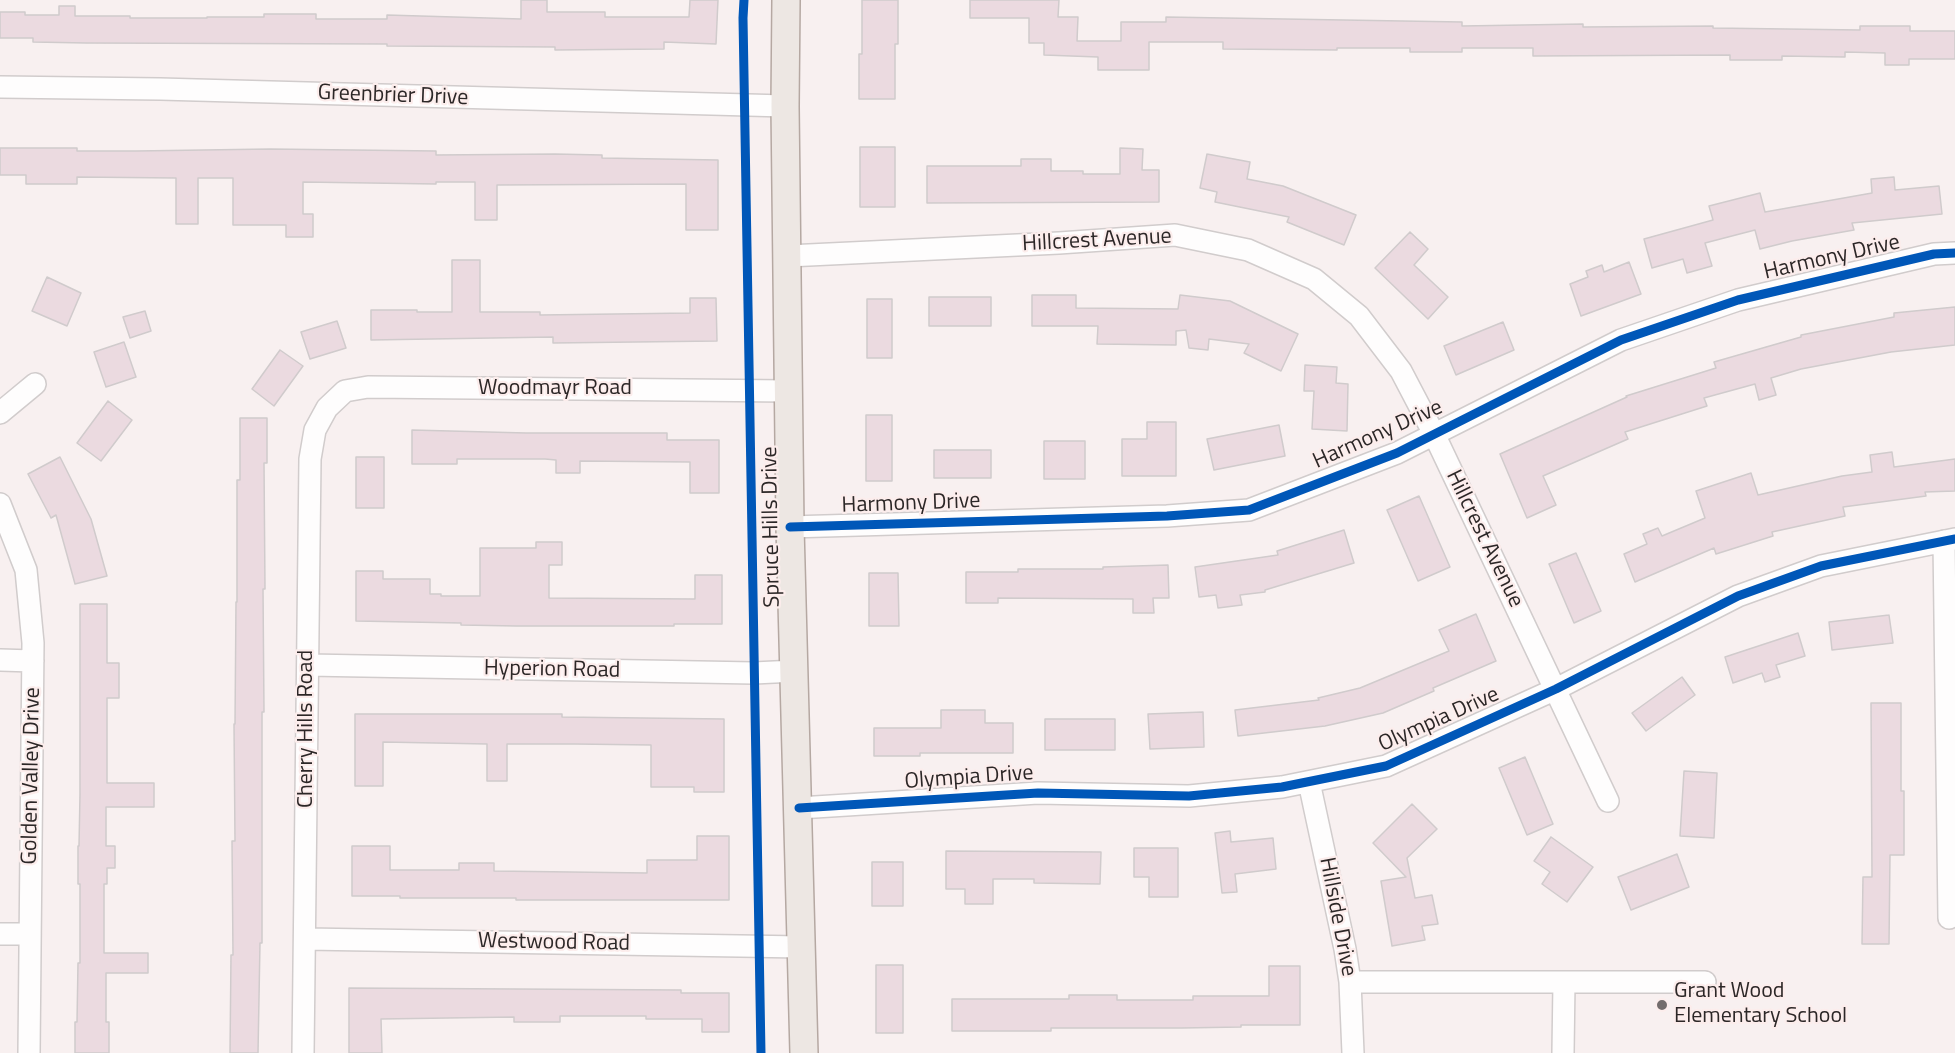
<!DOCTYPE html>
<html>
<head>
<meta charset="utf-8">
<style>
	body { margin:0 }
	canvas { display:block; background:#f8f0f0 }
</style>
</head>
<body>
<canvas width="1955" height="1053"></canvas>
<script>
const ctx = document.querySelector('canvas').getContext('2d');
ctx.lineJoin = 'round';
function paint(path, color) {
  ctx.fillStyle = color;
  ctx.fill(path, 'evenodd');
}
function poly(rows) {
  const path = new Path2D();
  for (const r of rows) {
    path.moveTo(r[0], r[1]);
    for (let i = 2; i < r.length; i += 2) path.lineTo(r[i], r[i + 1]);
  }
  return path;
}
function strokePath(path, color, width, dash) {
  ctx.strokeStyle = color;
  ctx.lineWidth = width;
  ctx.lineCap = dash ? 'butt' : 'round';
  ctx.setLineDash(dash || []);
  ctx.stroke(path);
}
function drawText(font, color, halo, rows, align = 'center') {
  ctx.font = font + ' "Titillium Web",sans-serif';
  ctx.lineWidth = 4.5;
  ctx.setLineDash([]);
  ctx.textBaseline = 'middle';
  ctx.strokeStyle = halo;
  ctx.fillStyle = color;
  for (const [text, x, y, turn = 0] of rows) {
    ctx.save();
    ctx.translate(x, y);
    ctx.rotate((+turn || 0) * Math.PI / 180);
    ctx.textAlign = isNaN(turn) ? turn : align;
    if (halo) ctx.strokeText(text, 0, 0);
    ctx.fillText(text, 0, 0);
    ctx.restore();
  }
}
const building = poly([
	[521,0,547,0,547,12,605,12,605,17,689,17,690,0,718,0,716,44,664,42,664,49,555,50,555,47,387,46,387,44,86,43,33,42,33,38,0,38,0,12,25,12,25,15,59,15,59,6,75,6,75,16,130,16,130,18,207,18,207,17,264,17,264,14,316,14,316,19,387,19,387,15,521,19,521,0],
	[862,0,898,0,898,44,895,44,895,99,859,99,859,54,862,54,862,0],
	[970,0,1059,0,1058,17,1078,17,1077,41,1121,41,1121,22,1166,22,1166,17,1462,22,1462,26,1583,24,1583,27,1713,26,1713,28,1860,30,1860,26,1910,26,1910,31,1955,31,1955,59,1909,59,1909,65,1885,65,1885,53,1845,52,1845,57,1782,56,1782,60,1730,60,1730,55,1533,56,1533,48,1462,48,1462,52,1410,52,1410,48,1337,48,1337,50,1223,49,1223,42,1149,42,1149,70,1098,70,1098,57,1044,55,1044,43,1029,43,1029,18,970,18,970,0],
	[860,147,895,147,895,207,860,207,860,147],
	[0,148,77,148,77,151,136,151,270,149,436,151,436,155,555,154,602,155,602,158,718,160,718,230,686,230,686,184,497,185,497,220,475,220,475,182,436,182,436,184,303,182,303,214,313,214,313,237,286,237,286,225,233,225,233,178,198,178,198,224,176,224,176,178,77,177,77,184,26,184,26,175,0,175,0,148],
	[1120,148,1143,149,1142,170,1159,170,1159,202,927,203,927,166,1021,166,1021,159,1051,159,1051,171,1083,171,1083,174,1120,174,1120,148],
	[1207,154,1250,162,1247,179,1283,186,1356,215,1344,245,1287,222,1289,217,1215,202,1217,192,1200,188,1207,154],
	[1894,177,1895,190,1939,186,1942,214,1852,223,1854,230,1792,241,1760,249,1755,230,1705,243,1712,266,1687,273,1683,259,1652,268,1644,239,1713,220,1709,206,1760,193,1765,212,1872,193,1871,179,1894,177],
	[1410,232,1428,249,1414,265,1448,297,1428,319,1375,268,1410,232],
	[452,260,480,260,480,312,540,312,540,315,690,313,690,298,716,298,717,341,553,343,553,337,371,340,371,310,417,310,417,312,452,312,452,260],
	[1629,262,1641,294,1581,316,1570,284,1588,277,1586,271,1602,265,1604,272,1629,262],
	[47,277,81,293,67,326,32,311,47,277],
	[1032,295,1076,295,1076,308,1178,309,1180,295,1230,301,1298,334,1281,371,1244,353,1249,344,1209,339,1208,350,1189,348,1186,330,1176,331,1176,345,1097,344,1098,326,1032,326,1032,295],
	[929,297,991,297,991,326,929,326,929,297],
	[867,299,892,299,892,358,867,358,867,299],
	[1955,307,1955,345,1891,352,1801,369,1771,378,1776,395,1759,400,1755,384,1704,398,1707,406,1625,432,1628,439,1543,476,1556,505,1527,518,1500,454,1627,397,1626,396,1716,368,1714,362,1801,337,1801,335,1894,317,1894,313,1955,307],
	[145,311,151,331,130,338,123,317,145,311],
	[337,321,346,348,310,359,301,332,337,321],
	[1503,322,1514,350,1456,375,1444,346,1503,322],
	[124,342,136,377,106,387,94,352,124,342],
	[280,350,303,366,274,406,252,389,280,350],
	[1305,365,1337,367,1336,383,1348,384,1347,431,1312,429,1314,391,1304,391,1305,365],
	[108,401,132,420,101,461,77,443,108,401],
	[866,415,892,415,892,481,866,481,866,415],
	[240,418,267,418,267,463,264,463,265,589,263,589,264,712,262,712,262,943,260,943,258,1053,230,1053,231,955,233,955,232,841,235,841,234,724,235,724,236,602,237,602,237,480,240,480,240,418],
	[1147,422,1176,422,1176,476,1122,476,1122,439,1147,439,1147,422],
	[1279,425,1285,456,1214,470,1207,439,1279,425],
	[412,430,526,433,667,433,667,440,719,440,719,493,690,493,690,462,580,461,580,473,556,473,556,460,545,459,457,459,457,464,412,464,412,430],
	[1044,441,1085,441,1085,479,1044,479,1044,441],
	[934,450,991,450,991,478,934,478,934,450],
	[1892,452,1894,467,1955,459,1955,491,1925,492,1926,496,1843,507,1845,516,1772,532,1773,536,1716,554,1714,548,1635,582,1624,554,1647,544,1643,534,1658,528,1662,536,1705,518,1696,491,1751,473,1758,495,1842,476,1872,472,1870,455,1892,452],
	[60,457,91,519,107,576,75,584,56,515,51,518,28,474,60,457],
	[356,457,384,457,384,508,356,508,356,457],
	[1419,496,1450,567,1418,581,1387,510,1419,496],
	[1344,530,1354,563,1265,590,1265,592,1240,595,1242,605,1218,608,1216,595,1199,597,1195,567,1278,555,1277,551,1344,530],
	[536,542,562,542,562,565,549,565,549,598,695,599,695,575,722,575,722,624,674,624,674,626,516,626,461,625,461,623,356,621,356,571,383,571,383,579,430,579,430,594,441,594,441,596,480,596,480,548,536,548,536,542],
	[1576,553,1601,611,1574,623,1549,564,1576,553],
	[1168,565,1169,598,1153,598,1154,613,1133,613,1133,599,998,598,998,603,966,603,966,572,1018,572,1018,569,1103,569,1103,567,1168,565],
	[869,573,898,573,899,626,869,626,869,573],
	[80,604,107,604,107,663,119,663,119,698,107,698,107,783,154,783,154,807,106,807,106,846,115,846,115,868,107,868,107,884,104,884,104,953,148,953,148,973,106,973,106,1022,109,1022,109,1053,75,1053,75,1022,77,1022,78,963,80,963,80,884,78,884,78,846,79,846,80,794,80,604],
	[1476,614,1496,661,1433,688,1434,691,1383,713,1325,726,1238,736,1235,710,1319,700,1318,698,1360,688,1449,651,1439,630,1476,614],
	[1889,615,1893,643,1832,650,1829,622,1889,615],
	[1798,633,1805,656,1776,665,1780,677,1765,682,1762,673,1733,683,1725,657,1798,633],
	[1682,677,1695,695,1646,731,1632,713,1682,677],
	[1871,703,1901,703,1901,791,1904,791,1904,855,1890,855,1889,944,1862,944,1863,877,1872,877,1871,703],
	[941,710,985,710,985,723,1013,723,1013,753,920,753,920,756,874,756,874,728,941,728,941,710],
	[1203,712,1204,747,1150,749,1148,714,1203,712],
	[355,714,562,714,562,717,724,719,724,792,694,792,694,787,651,787,651,745,575,744,507,744,507,781,487,781,487,744,383,742,383,786,355,786,355,714],
	[1045,719,1115,719,1115,750,1045,750,1045,719],
	[1525,757,1553,824,1527,835,1499,768,1525,757],
	[1684,771,1717,773,1714,838,1680,836,1684,771],
	[1412,804,1437,829,1407,858,1415,898,1432,895,1438,924,1422,926,1425,940,1392,946,1381,881,1406,877,1373,843,1412,804],
	[1230,831,1231,842,1273,838,1276,869,1235,874,1237,892,1222,893,1215,833,1230,831],
	[697,836,729,836,729,900,516,900,516,898,400,898,400,896,352,896,352,846,390,846,390,870,459,870,459,863,494,863,494,871,647,873,647,860,697,860,697,836],
	[1551,837,1593,867,1567,902,1542,884,1550,872,1534,861,1551,837],
	[1134,848,1178,848,1178,897,1149,897,1149,877,1134,877,1134,848],
	[946,851,1101,852,1100,884,1034,883,1034,879,993,879,993,904,965,904,965,889,946,889,946,851],
	[1677,854,1689,887,1631,910,1618,877,1677,854],
	[872,862,903,862,903,906,872,906,872,862],
	[876,965,903,965,903,1033,876,1033,876,965],
	[1269,966,1300,966,1300,1025,1241,1025,1241,1027,1182,1028,1051,1028,1051,1031,952,1031,952,999,1069,999,1069,995,1117,995,1117,1000,1193,1000,1193,996,1269,996,1269,966],
	[349,988,681,990,681,993,729,993,729,1032,702,1032,702,1019,646,1019,646,1016,560,1016,560,1022,514,1022,514,1017,381,1019,382,1053,349,1053,349,988]
]);
paint(building, '#ebdae0');
strokePath(building, '#d0cbcc', 1.5);
const minor = poly([
	[0,87,160,89,785,106],
	[788,256,1059,243,1175,235,1248,250,1314,279,1359,316,1401,371,1434,434,1608,801],
	[0,413,35,384],
	[0,504,26,570,33,643,29,1053],
	[790,527,1167,516,1249,510,1397,453,1621,340,1738,300,1934,254,1955,253],
	[1944,541,1949,918],
	[0,660,33,661],
	[308,665,754,673,795,671],
	[1309,782,1345,949,1350,982,1353,1053],
	[799,808,1038,793,1189,796,1282,787,1386,766,1556,689,1738,596,1821,566,1955,539],
	[0,934,30,934],
	[306,939,802,947],
	[1350,982,1564,982,1563,1053],
	[1564,982,1705,982],
	[303,1053,310,459,315,430,327,408,345,391,368,387,789,391]
]);
const major = poly([
	[786,0,785,106,790,527,804,1053]
]);
strokePath(minor, '#d1cccc', 24);
strokePath(major, '#b5a8a2', 30);
strokePath(minor, '#fefdfd', 21);
strokePath(major, '#ede7e3', 27);
strokePath(poly([
	[744,0,743,18,761,1053],
	[790,527,1167,516,1249,510,1397,453,1621,340,1738,300,1934,254,1955,253],
	[799,808,1038,793,1189,796,1282,787,1386,766,1556,689,1738,596,1821,566,1955,539]
]), '#0057b8', 9);
for (const [x, y, r, color] of [
	[1662,1005,6,"#736d6d"]
]) {
  const dot = new Path2D();
  dot.arc(x, y, r, 0, 2 * Math.PI);
  ctx.fillStyle = color;
  ctx.fill(dot);
  strokePath(dot, '#fcedec', 2);
}
drawText('22px', '#2c2727', '#fcedec', [
	["Greenbrier Drive",393,96,2],
	["Hillcrest Avenue",1097,241,-3],
	["Harmony Drive",1832,258,-13],
	["Woodmayr Road",555,389],
	["Harmony Drive",1378,435,-24],
	["Harmony Drive",911,504,-2],
	["Spruce Hills Drive",772,527,-91],
	["Hillcrest Avenue",1484,539,64],
	["Hyperion Road",552,670,1],
	["Olympia Drive",1439,720,-24],
	["Cherry Hills Road",307,729,-90],
	["Golden Valley Drive",32,776,-89],
	["Olympia Drive",969,778,-4],
	["Hillside Drive",1337,917,79],
	["Westwood Road",554,943,1]
]);
drawText('22px', '#2c2727', '#fcedec', [
	["Grant Wood",1674,992],
	["Elementary School",1674,1017]
], 'left');
</script>
</body>
</html>
